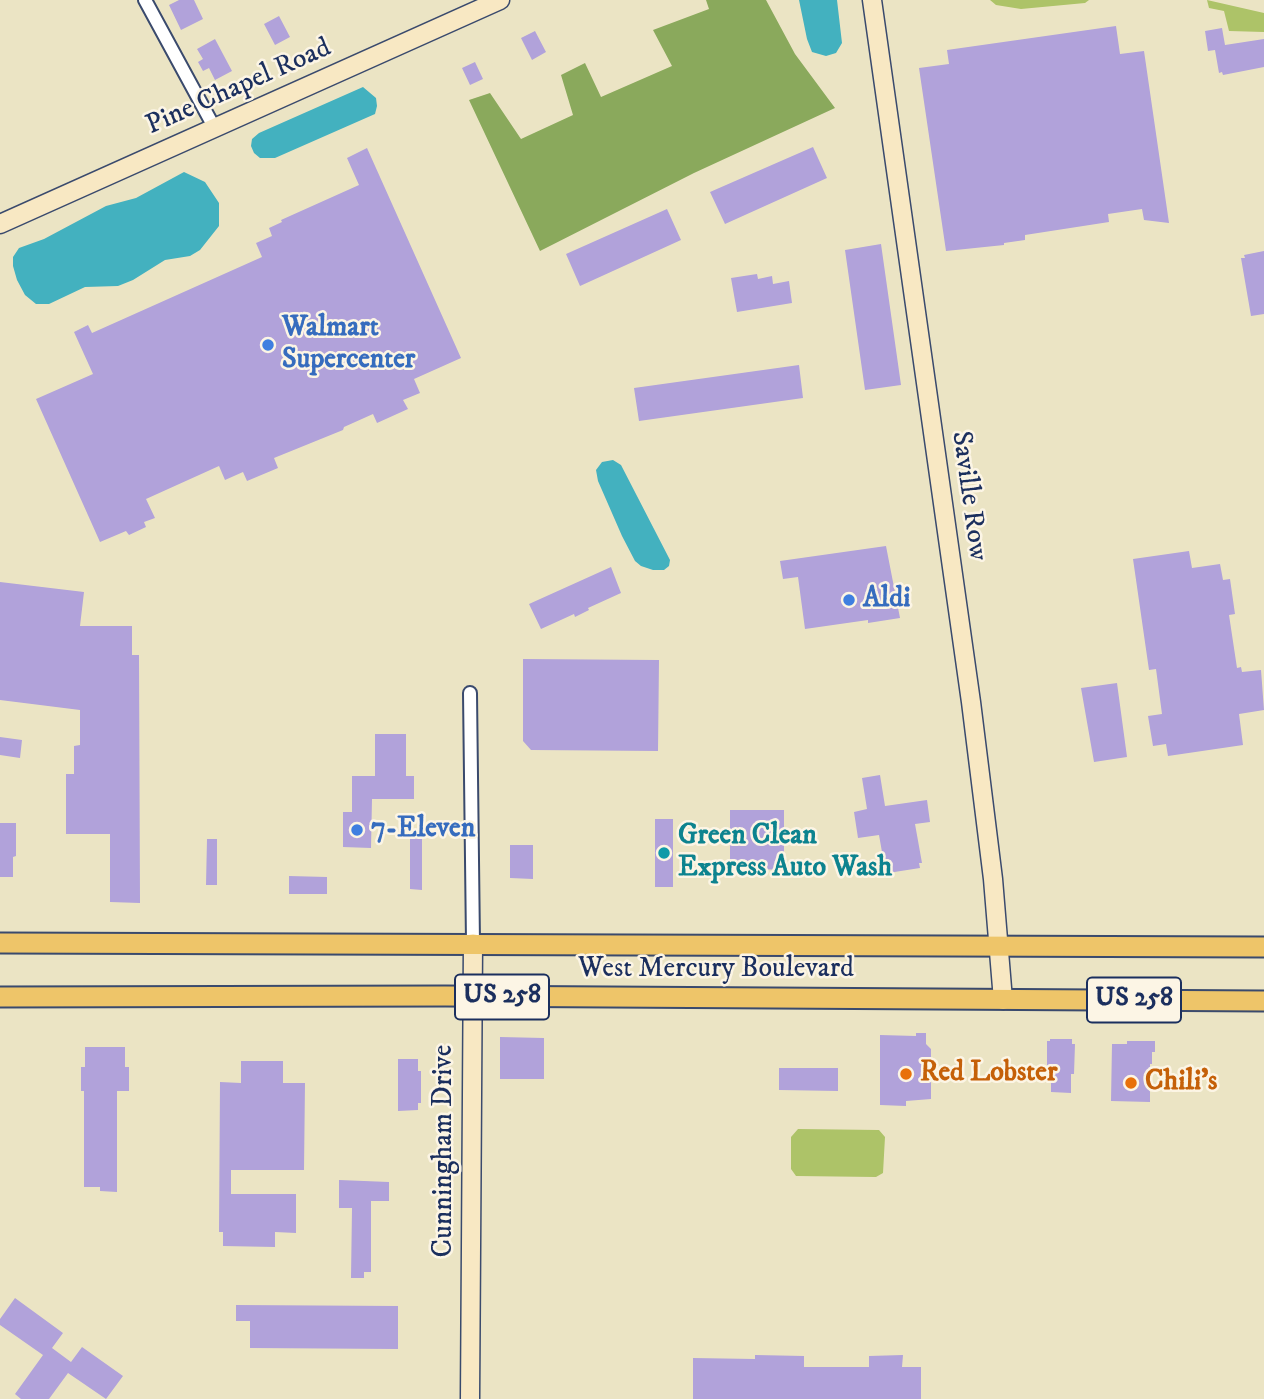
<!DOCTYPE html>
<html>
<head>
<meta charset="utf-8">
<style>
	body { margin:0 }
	canvas { display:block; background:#ebe4c4 }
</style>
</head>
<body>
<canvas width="1264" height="1399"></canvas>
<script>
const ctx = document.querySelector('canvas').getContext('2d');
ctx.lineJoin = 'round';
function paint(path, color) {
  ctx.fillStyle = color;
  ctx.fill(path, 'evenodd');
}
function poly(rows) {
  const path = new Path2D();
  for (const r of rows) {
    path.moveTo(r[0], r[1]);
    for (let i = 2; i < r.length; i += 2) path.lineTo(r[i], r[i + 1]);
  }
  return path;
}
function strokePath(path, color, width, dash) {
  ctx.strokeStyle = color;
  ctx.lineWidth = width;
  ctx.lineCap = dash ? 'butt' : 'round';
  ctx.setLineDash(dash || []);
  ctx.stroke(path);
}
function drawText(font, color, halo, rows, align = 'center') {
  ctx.font = font + ' "IM FELL DW Pica",serif';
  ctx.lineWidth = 5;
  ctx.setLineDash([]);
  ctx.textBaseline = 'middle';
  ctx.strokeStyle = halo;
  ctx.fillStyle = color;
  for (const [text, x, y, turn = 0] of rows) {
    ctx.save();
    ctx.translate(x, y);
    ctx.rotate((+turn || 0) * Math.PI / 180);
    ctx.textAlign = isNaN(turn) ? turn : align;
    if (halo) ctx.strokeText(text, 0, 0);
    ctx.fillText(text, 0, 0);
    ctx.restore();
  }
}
paint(poly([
	[990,0,1089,0,1085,3,1021,9,996,5],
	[1207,0,1264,13,1264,32,1229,31,1224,11,1209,8],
	[798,1129,879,1130,885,1137,883,1173,876,1177,796,1176,791,1169,791,1137]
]), '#adc368');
paint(poly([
	[706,0,766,0,795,54,835,108,694,173,540,251,469,100,490,93,521,139,573,115,561,75,585,63,601,97,672,66,653,30,709,9]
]), '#8aa95c');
paint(poly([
	[799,0,837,0,842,43,836,53,826,56,812,52,807,39],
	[363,87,376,98,377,106,375,114,275,158,260,158,254,153,251,146,252,139,259,133],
	[184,172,205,182,219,203,219,226,200,250,190,256,165,260,133,280,118,286,85,287,49,304,36,304,25,295,17,280,13,266,13,257,19,248,44,239,106,206,136,198],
	[613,460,621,465,670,560,669,566,664,570,653,570,641,566,635,561,622,536,598,481,596,470,602,462]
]), '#43b1bf');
paint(poly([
	[179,0,194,0,203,19,181,30,169,5],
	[279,16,290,37,275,45,264,24],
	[1116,26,1120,54,1144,51,1169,223,1144,220,1142,209,1108,214,1109,222,1025,235,1025,240,1004,243,1004,245,946,251,919,68,949,64,947,50],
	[1222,28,1225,45,1264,39,1264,67,1223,75,1222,72,1219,73,1215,50,1208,51,1205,31],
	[535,31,546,52,532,60,521,38],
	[215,39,232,71,215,80,209,68,203,71,198,62,203,59,197,49],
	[475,62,483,79,470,85,462,68],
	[813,147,827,178,725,224,710,192],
	[367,148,461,358,414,379,420,393,403,400,408,409,377,423,373,414,344,427,343,430,274,458,278,468,247,481,243,472,225,480,219,466,146,499,155,518,144,522,146,527,129,535,126,531,100,542,36,399,93,374,74,332,88,325,92,333,262,257,256,243,272,236,269,228,282,222,281,220,359,185,347,158],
	[667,209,681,240,580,286,566,254],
	[881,244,901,385,865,390,845,250],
	[1264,251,1264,314,1251,316,1241,258,1245,258,1244,255],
	[757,274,758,279,772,276,773,284,789,281,792,303,737,312,731,278],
	[799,365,803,398,639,421,634,388],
	[886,546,900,618,868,623,868,620,805,629,798,577,783,579,780,561],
	[1189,551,1192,568,1220,564,1223,580,1230,579,1235,614,1229,615,1237,668,1241,667,1242,672,1261,670,1264,710,1239,714,1243,745,1168,756,1166,744,1153,746,1148,716,1162,714,1156,669,1149,670,1133,559],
	[611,567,621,593,588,608,589,610,575,617,574,614,541,629,529,604],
	[0,582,84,592,80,626,132,626,132,655,139,655,140,903,110,902,110,834,66,834,66,774,74,774,74,746,80,745,80,710,0,700],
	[523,659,659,660,658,751,531,750,523,741],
	[1117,683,1127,757,1094,762,1081,688],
	[375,734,406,734,406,776,414,776,414,799,372,799,371,848,343,847,343,812,352,812,352,776,375,776],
	[0,737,22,740,20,758,0,755],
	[880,775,885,806,927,800,930,822,915,824,922,863,919,863,920,868,888,873,887,868,885,869,879,835,858,838,854,812,867,809,862,778],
	[730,810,784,810,784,870,733,868,733,866,730,865],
	[655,819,673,819,673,887,655,887],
	[0,823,16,823,16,856,13,857,13,877,0,877],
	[410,832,422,833,422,890,410,889],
	[207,839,217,839,217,885,206,885],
	[510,845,533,845,533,879,510,878],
	[289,876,327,877,327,894,289,894],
	[916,1033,926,1033,926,1044,931,1049,931,1099,906,1101,906,1106,880,1105,880,1035,916,1036],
	[500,1037,544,1038,544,1079,500,1079],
	[1050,1039,1072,1039,1072,1044,1075,1044,1074,1074,1071,1074,1071,1093,1051,1092,1051,1075,1047,1075,1047,1041,1050,1041],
	[1127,1041,1155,1041,1155,1052,1152,1052,1152,1064,1150,1064,1150,1102,1111,1101,1112,1044,1127,1044],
	[85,1047,125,1047,125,1067,129,1067,129,1091,117,1091,117,1192,100,1191,100,1187,84,1187,84,1091,81,1091,81,1067,85,1067],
	[398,1059,418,1059,418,1071,421,1071,421,1103,418,1103,418,1110,398,1111],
	[241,1061,283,1061,283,1083,305,1083,304,1170,231,1170,231,1194,296,1194,296,1233,275,1232,275,1247,223,1246,223,1232,219,1232,220,1082,241,1083],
	[779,1068,838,1068,838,1091,779,1090],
	[339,1180,389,1182,389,1201,371,1201,371,1272,364,1272,364,1278,351,1278,352,1208,339,1208],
	[15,1298,63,1333,52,1348,71,1362,82,1347,123,1376,106,1399,68,1373,49,1399,21,1399,15,1394,43,1355,0,1325,0,1319],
	[236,1305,398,1306,398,1349,250,1348,250,1321,236,1321],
	[755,1355,804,1356,804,1367,869,1367,869,1356,903,1355,902,1367,921,1367,921,1399,693,1399,693,1358,755,1359]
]), '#b1a2da');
const street = poly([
	[145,0,214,127],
	[470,693,473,943]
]);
const secondary = poly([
	[872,0,971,702,993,879,1003,1000],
	[0,224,500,0],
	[470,1399,473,943]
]);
const primary = poly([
	[0,943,1264,947],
	[0,997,445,996,1264,1001]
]);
strokePath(street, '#3a4a6d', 16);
strokePath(secondary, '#3a4a6d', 21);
strokePath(primary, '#3a4a6d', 23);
strokePath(street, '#fff', 12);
strokePath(secondary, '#f8e8c3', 18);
strokePath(primary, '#eec569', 19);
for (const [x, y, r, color] of [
	[268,345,7,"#3f7fe0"],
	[849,600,7,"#3f7fe0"],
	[357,830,7,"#3f7fe0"],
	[664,853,7,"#0f9aa8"],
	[906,1074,7,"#e8710a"],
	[1131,1083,7,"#e8710a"]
]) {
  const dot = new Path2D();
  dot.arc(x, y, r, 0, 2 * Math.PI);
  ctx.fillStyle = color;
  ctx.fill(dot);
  strokePath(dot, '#fcf5e5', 2.5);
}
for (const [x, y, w] of [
	[502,997,94],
	[1134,1000,94]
]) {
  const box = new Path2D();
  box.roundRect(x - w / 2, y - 22.5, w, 45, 5);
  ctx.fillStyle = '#fcf5e5';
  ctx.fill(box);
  strokePath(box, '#1b2f5e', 2);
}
drawText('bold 26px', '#1b2f5e', null, [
	["US 258",502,997],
	["US 258",1134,1000]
]);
drawText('28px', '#1b2f5e', '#fcf5e5', [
	["Pine Chapel Road",239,88,-24],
	["Saville Row",968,496,82],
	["West Mercury Boulevard",716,970],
	["Cunningham Drive",445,1151,-90]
]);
drawText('bold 28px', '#366cbe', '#fcf5e5', [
	["Walmart",282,329],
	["Supercenter",282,361],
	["Aldi",863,600],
	["7-Eleven",371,830]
], 'left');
drawText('bold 28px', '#0d838f', '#fcf5e5', [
	["Green Clean",678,837],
	["Express Auto Wash",678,869]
], 'left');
drawText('bold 28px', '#c56008', '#fcf5e5', [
	["Red Lobster",920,1074],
	["Chili's",1145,1083]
], 'left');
</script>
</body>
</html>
